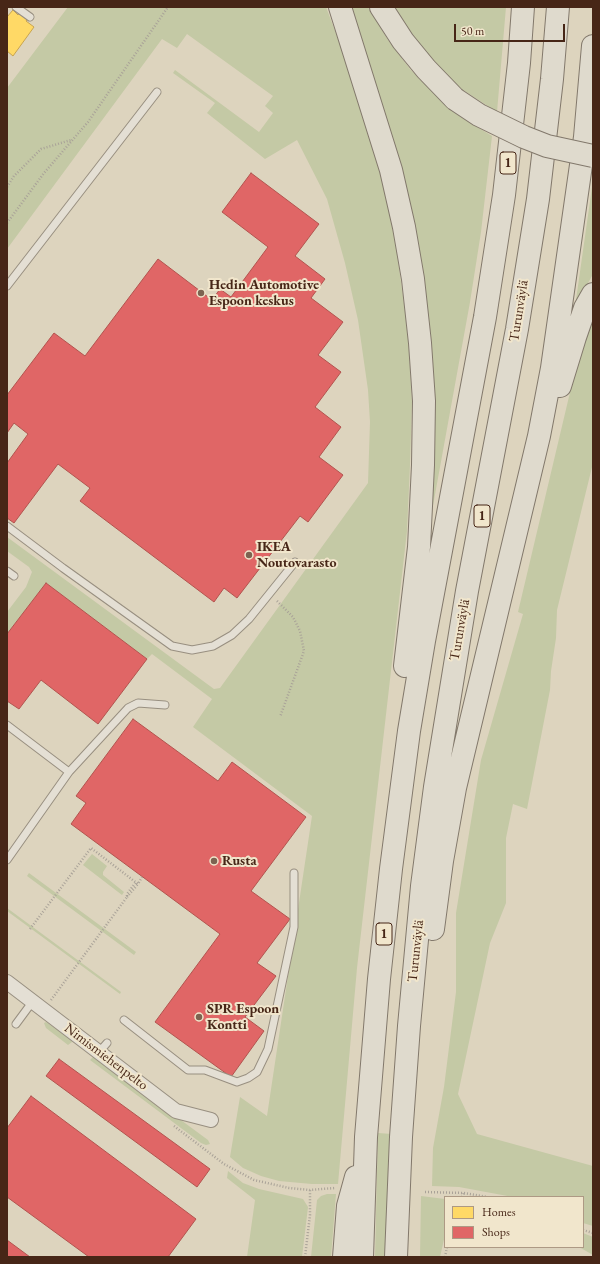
<!DOCTYPE html>
<html>
<head>
<meta charset="utf-8">
<style>
	body { margin:0 }
	#map { position:relative; width:600px; height:1264px; overflow:hidden; background:#ddd4be; font-family:"EB Garamond",serif }
	canvas { display:block }
	.frame { position:absolute; inset:0; border:8px solid #472617; pointer-events:none }
	.legend { position:absolute; left:444px; top:1196px; width:140px; height:52px; box-sizing:border-box; background:#f1e6cc; border:1px solid #ad9984; margin:0; padding:5px 7px; list-style:none; font-size:12px; color:#472617 }
	.legend li { display:flex; align-items:center; gap:8px; height:20px }
	.legend b { width:20px; border:1px solid #ad9984 }
	.scale { position:absolute; left:454px; top:24px; width:111px; height:18px; box-sizing:border-box; border:2px solid #472617; border-top:0; padding-left:5px; font-size:12px; line-height:14px; white-space:nowrap; color:#472617; -webkit-text-stroke:3px #f1e6cc; paint-order:stroke }
</style>
</head>
<body>
<div id="map">
<canvas width="600" height="1264"></canvas>
<div class="frame"></div>
<ul class="legend">
<li><b style="height:11px;background:#ffd966"></b>Homes</li>
<li><b style="height:11px;background:#e06666"></b>Shops</li>
</ul>
<div class="scale">50 m</div>
</div>
<script>
const ctx = document.querySelector('canvas').getContext('2d');
ctx.lineJoin = 'round';
function paint(path, color) {
  ctx.fillStyle = color;
  ctx.fill(path, 'evenodd');
}
function poly(rows) {
  const path = new Path2D();
  for (const r of rows) {
    path.moveTo(r[0], r[1]);
    for (let i = 2; i < r.length; i += 2) path.lineTo(r[i], r[i + 1]);
  }
  return path;
}
function strokePath(path, color, width, dash) {
  ctx.strokeStyle = color;
  ctx.lineWidth = width;
  ctx.lineCap = dash ? 'butt' : 'round';
  ctx.setLineDash(dash || []);
  ctx.stroke(path);
}
function drawText(font, color, halo, rows, align = 'center') {
  ctx.font = font + ' "EB Garamond",serif';
  ctx.lineWidth = 4;
  ctx.setLineDash([]);
  ctx.textBaseline = 'middle';
  ctx.strokeStyle = halo;
  ctx.fillStyle = color;
  for (const [text, x, y, turn = 0] of rows) {
    ctx.save();
    ctx.translate(x, y);
    ctx.rotate((+turn || 0) * Math.PI / 180);
    ctx.textAlign = isNaN(turn) ? turn : align;
    if (halo) ctx.strokeText(text, 0, 0);
    ctx.fillText(text, 0, 0);
    ctx.restore();
  }
}
paint(poly([
	[68,7,326,7,356,86,381,171,396,246,408,332,412,402,410,465,407,531,357,968,338,1184,312,1184,279,1181,261,1176,243,1168,230,1157,240,1097,267,1116,312,816,193,727,212,699,152,654,147,659,46,583,7,634,7,612,26,587,32,572,29,567,7,551,7,537,214,689,220,688,368,483,370,422,368,390,358,320,345,263,327,199,297,140,265,159,207,113,215,103,173,73,175,70,259,132,273,113,265,106,273,96,187,34,177,48,162,39,7,249,7,88],
	[348,7,368,7,388,40,410,69,446,105,469,122,492,136,481,232,470,302,430,522,431,384],
	[393,7,506,7,497,112,457,86,438,67,421,48],
	[593,180,593,274,575,307],
	[593,318,593,463,557,610,556,638,551,671,550,690,527,809,513,804,506,838,506,903,490,943,458,1094,477,1134,593,1166,593,1226,583,1223,583,1197,513,1197,459,1187,432,1186,433,1148,444,1087,456,992,456,913,481,760,523,614,518,612,567,405,576,367],
	[92,854,107,866,103,872,103,875,124,892,122,895,83,865],
	[29,873,136,952,134,955,27,876],
	[7,908,121,992,120,994,7,911],
	[46,1022,71,1039,72,1042,68,1045,46,1028,44,1023],
	[94,1056,208,1140,210,1144,206,1145,201,1143,90,1060],
	[378,1133,392,1134,385,1257,375,1257],
	[228,1171,243,1183,259,1189,303,1199,308,1207,302,1257,247,1257,255,1200,227,1178],
	[327,1194,336,1194,331,1257,311,1257,317,1200,321,1196],
	[421,1196,445,1199,445,1235,440,1257,420,1257],
	[583,1233,593,1237,593,1255,579,1247,583,1247]
]), '#c4c9a5');
const homes = poly([
	[13,10,18,15,20,11,29,17,26,21,34,27,13,56,7,51,7,17,13,10]
]);
paint(homes, '#ffd966');
strokePath(homes, '#c8a34e', 1);
const shops = poly([
	[251,173,319,224,295,256,325,279,311,298,343,322,318,355,341,372,315,407,341,427,319,457,343,475,308,522,300,516,237,598,224,588,214,602,80,501,90,488,58,464,14,523,7,518,7,463,28,434,14,423,7,433,7,395,54,333,85,356,158,259,212,300,220,289,231,297,268,247,222,212,251,173],
	[46,583,147,659,98,724,41,680,19,709,7,701,7,634,46,583],
	[133,719,218,781,232,762,306,817,251,891,290,919,257,963,276,976,245,1017,264,1031,231,1077,155,1022,220,934,71,824,86,803,76,796,133,719],
	[59,1059,210,1169,197,1187,46,1076,59,1059],
	[31,1096,196,1219,168,1257,89,1257,7,1197,7,1128,31,1096],
	[7,1240,30,1257,7,1257,7,1240]
]);
paint(shops, '#e06666');
strokePath(shops, '#b2534e', 1);
const service = poly([
	[16,7,30,17],
	[7,286,157,92],
	[7,526,63,568,172,646,192,650,213,646,232,635,249,619,295,562],
	[7,571,14,576],
	[7,725,69,772,7,860],
	[69,772,128,708,138,703,165,705],
	[124,1020,188,1070,205,1070,237,1082,248,1078,257,1072,268,1049,294,927,294,873],
	[16,1024,33,1001],
	[100,1051,107,1043]
]);
const minor = poly([
	[7,982,176,1111,211,1120]
]);
const motorway = poly([
	[340,7,391,170,404,227,413,279,420,343,424,401,423,465,419,547,405,666],
	[381,7,403,41,426,69,455,99],
	[560,386,575,337,585,308,593,294],
	[433,929,442,861,455,788,539,436,552,368,585,137,593,46],
	[344,1257,348,1206,356,1177],
	[362,1257,366,1137,379,979,391,869,409,731,424,641,485,317,504,195,519,63,523,7],
	[396,1257,401,1137,409,1026,422,886,435,787,467,591,517,329,538,199,552,79,558,7]
]);
strokePath(service, '#988f80', 9);
strokePath(minor, '#988f80', 16);
strokePath(motorway, '#82786b', 24);
strokePath(poly([
	[7,187,14,176,41,149,71,140],
	[7,223,44,173,88,122,168,7],
	[277,601,293,617,300,631,304,651,280,717],
	[127,897,138,884],
	[30,929,91,848,138,884,142,877],
	[51,1000,127,897,127,894,136,882],
	[174,1126,224,1164,254,1180,289,1188,310,1190,335,1188],
	[425,1192,464,1193,487,1197],
	[462,1197,464,1193],
	[583,1230,593,1233],
	[305,1257,310,1215,310,1190],
	[445,1257,447,1247]
]), '#a9a298', 2.5, [1, 2]);
strokePath(service, '#e4dfd4', 7);
strokePath(minor, '#e4dfd4', 14);
strokePath(motorway, '#dfdacd', 22);
const motorwayBridge = poly([
	[455,99,479,115,524,137,547,146,593,156]
]);
strokePath(motorwayBridge, '#82786b', 24, []);
strokePath(motorwayBridge, '#dfdacd', 22);
for (const [x, y, r, color] of [
	[201,293,4,"#7c6351"],
	[249,555,4,"#7c6351"],
	[214,861,4,"#7c6351"],
	[199,1017,4,"#7c6351"]
]) {
  const dot = new Path2D();
  dot.arc(x, y, r, 0, 2 * Math.PI);
  ctx.fillStyle = color;
  ctx.fill(dot);
  strokePath(dot, '#f1e6cc', 1.5);
}
for (const [x, y, w] of [
	[508,163,16],
	[482,516,16],
	[384,934,16]
]) {
  const box = new Path2D();
  box.roundRect(x - w / 2, y - 11, w, 22, 3);
  ctx.fillStyle = '#f1e6cc';
  ctx.fill(box);
  strokePath(box, '#472617', 1);
}
drawText('bold 13px', '#472617', null, [
	["1",508,163],
	["1",482,516],
	["1",384,934]
]);
drawText('bold 14px', '#472617', '#f1e6cc', [
	["Hedin Automotive",209,285],
	["Espoon keskus",209,301],
	["IKEA",257,547],
	["Noutovarasto",257,563],
	["Rusta",222,861],
	["SPR Espoon",207,1009],
	["Kontti",207,1025]
], 'left');
drawText('14px', '#472617', '#f1e6cc', [
	["Turunväylä",519,311,-81],
	["Turunväylä",460,630,-80],
	["Turunväylä",416,951,-84],
	["Nimismiehenpelto",106,1057,37]
]);
</script>
</body>
</html>
